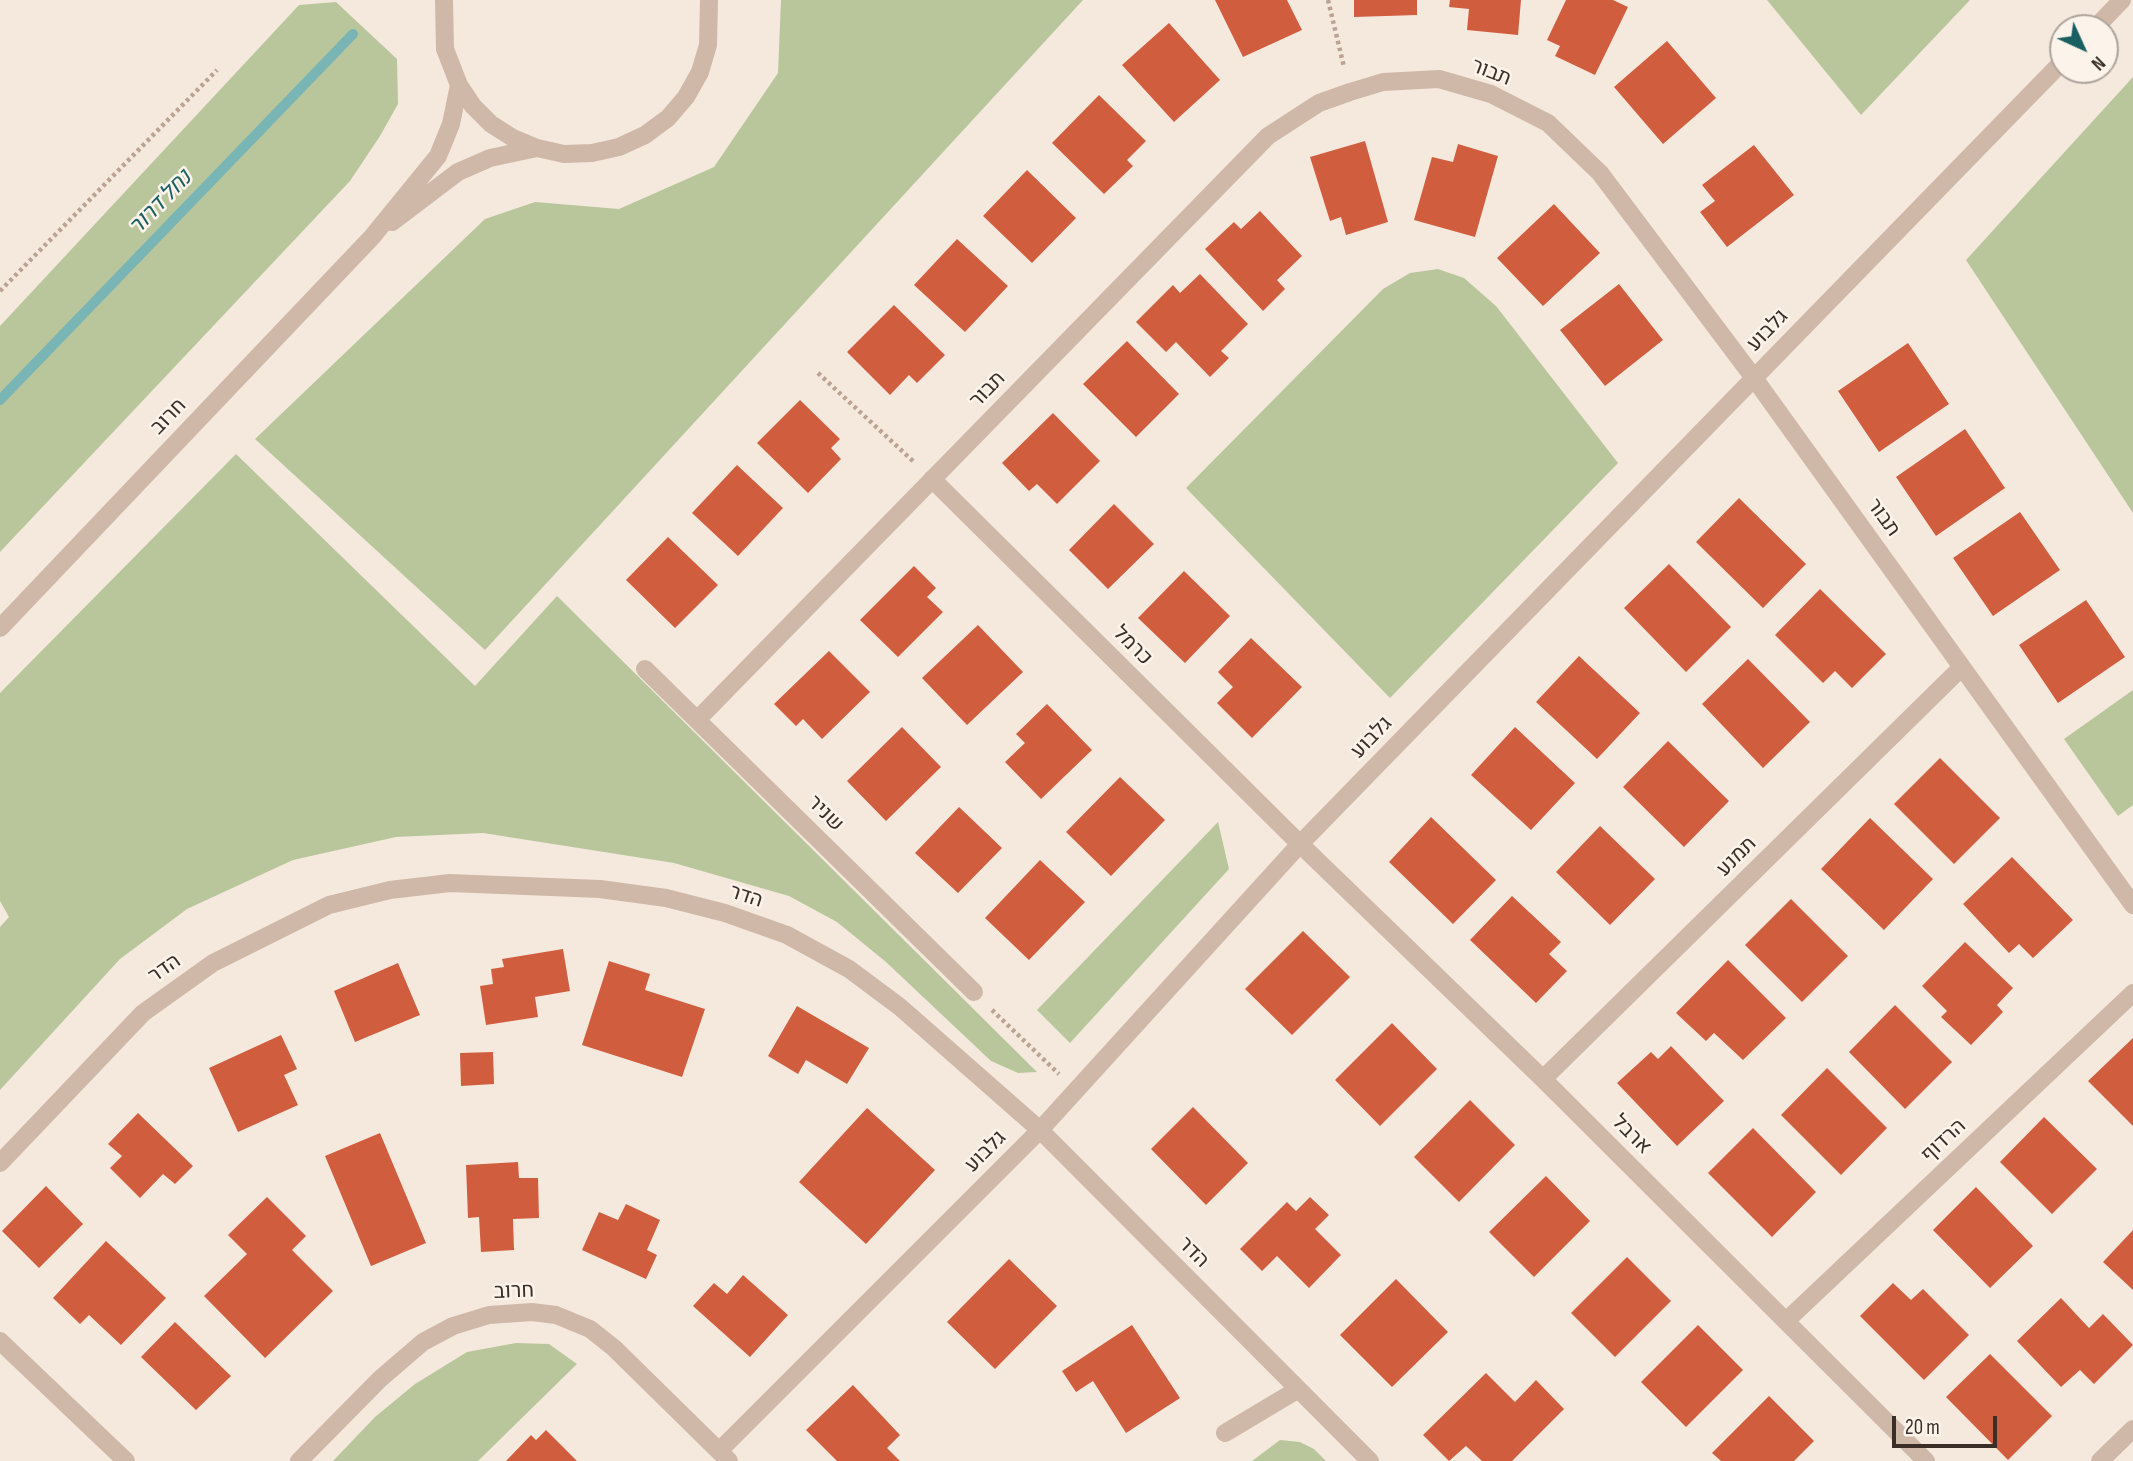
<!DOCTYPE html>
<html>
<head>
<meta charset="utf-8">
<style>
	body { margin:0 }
	#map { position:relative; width:2133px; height:1461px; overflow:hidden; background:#f5e9de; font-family:"Sofia Sans Condensed",sans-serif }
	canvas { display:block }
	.north { position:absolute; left:2049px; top:14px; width:70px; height:70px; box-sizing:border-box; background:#fcf3eb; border:2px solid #afa49d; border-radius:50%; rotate:135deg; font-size:19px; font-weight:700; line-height:28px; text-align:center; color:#3b2e29 }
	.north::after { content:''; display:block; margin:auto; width:24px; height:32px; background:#1a5f61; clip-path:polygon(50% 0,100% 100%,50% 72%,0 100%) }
	.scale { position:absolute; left:1892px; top:1416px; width:105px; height:32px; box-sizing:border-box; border:4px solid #3b2e29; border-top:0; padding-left:9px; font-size:21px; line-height:24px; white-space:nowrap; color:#3b2e29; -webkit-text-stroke:5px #fcf3eb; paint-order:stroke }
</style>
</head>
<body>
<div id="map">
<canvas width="2133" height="1461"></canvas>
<div class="north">N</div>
<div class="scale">20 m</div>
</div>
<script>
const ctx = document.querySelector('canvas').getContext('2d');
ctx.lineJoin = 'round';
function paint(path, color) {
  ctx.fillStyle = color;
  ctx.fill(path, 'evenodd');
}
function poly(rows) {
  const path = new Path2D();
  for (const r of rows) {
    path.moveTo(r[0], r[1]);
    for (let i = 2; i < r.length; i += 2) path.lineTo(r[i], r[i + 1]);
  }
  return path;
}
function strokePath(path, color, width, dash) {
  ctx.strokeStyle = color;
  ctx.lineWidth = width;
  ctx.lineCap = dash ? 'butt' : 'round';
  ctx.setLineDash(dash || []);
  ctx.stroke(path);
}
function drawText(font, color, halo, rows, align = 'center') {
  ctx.font = font + ' "Sofia Sans Condensed",Heebo,sans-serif';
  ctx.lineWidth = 5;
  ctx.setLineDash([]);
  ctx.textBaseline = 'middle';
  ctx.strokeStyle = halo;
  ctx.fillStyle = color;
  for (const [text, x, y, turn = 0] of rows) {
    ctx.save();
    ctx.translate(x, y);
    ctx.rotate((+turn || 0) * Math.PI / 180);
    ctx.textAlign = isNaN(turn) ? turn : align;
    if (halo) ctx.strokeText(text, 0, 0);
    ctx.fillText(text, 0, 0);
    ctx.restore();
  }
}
paint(poly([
	[781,0,1083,0,485,650,255,439,485,219,535,202,619,209,714,167,778,73],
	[1767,0,1970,0,1861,115],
	[336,2,397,59,398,104,380,136,350,181,0,552,0,326,299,5],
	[2133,77,2133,513,1966,260],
	[1438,269,1464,278,1496,306,1618,463,1390,698,1186,488,1383,289,1410,273],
	[236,454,475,686,557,596,1037,1072,1018,1073,991,1061,886,962,837,922,789,896,674,863,483,833,396,837,293,860,187,909,120,959,0,1090,0,927,9,917,0,901,0,693],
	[2133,690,2133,805,2118,816,2064,739],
	[1218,822,1229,869,1070,1043,1037,1010],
	[516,1343,549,1344,577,1364,478,1461,333,1461,375,1417,415,1384,467,1352],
	[1280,1440,1300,1442,1314,1449,1326,1461,1252,1461]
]), '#b9c69c');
strokePath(poly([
	[0,400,353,34]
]), '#79b5b5', 10);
paint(poly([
	[1215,0,1287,0,1302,30,1243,57],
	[1354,0,1417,0,1417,15,1354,17],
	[1450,0,1521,0,1518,35,1467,30,1469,9,1449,7],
	[1566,0,1613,0,1628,7,1595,75,1555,56,1560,46,1547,40],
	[1169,23,1220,80,1174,122,1122,65],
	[1667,41,1716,98,1663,144,1614,87],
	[1099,95,1146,141,1127,160,1133,166,1104,194,1052,143],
	[1365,141,1388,222,1346,235,1341,217,1330,221,1310,157],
	[1458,144,1498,156,1475,237,1414,220,1432,157,1453,162],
	[1754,145,1794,195,1727,247,1700,212,1715,201,1702,185],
	[1027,170,1076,218,1032,263,983,216],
	[1554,204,1600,253,1543,306,1497,258],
	[1260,211,1302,256,1277,280,1285,289,1263,311,1205,249,1234,222,1241,229],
	[957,239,1008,286,965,332,914,285],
	[1200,274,1248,324,1221,351,1229,358,1210,377,1176,342,1166,352,1136,322,1173,285,1180,293],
	[1619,284,1663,340,1605,386,1560,330],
	[894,305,945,355,917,383,909,375,890,395,847,352],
	[1127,341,1179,394,1136,437,1083,384],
	[1908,343,1949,404,1879,452,1838,391],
	[800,400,840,439,831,448,841,459,808,493,757,443],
	[1053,413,1100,461,1057,504,1037,484,1029,491,1002,463],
	[1965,429,2005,488,1936,536,1896,477],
	[737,465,783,508,738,556,692,513],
	[1739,498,1806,564,1763,608,1696,542],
	[1114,504,1154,544,1108,589,1069,550],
	[2020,512,2060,570,1993,616,1953,558],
	[668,537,718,585,675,628,626,580],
	[1669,564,1731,627,1686,672,1624,608],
	[914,566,936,588,927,597,943,612,898,657,860,620],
	[1184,571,1230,616,1185,663,1138,618],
	[1820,589,1886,654,1852,688,1835,671,1823,683,1775,635],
	[2086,600,2125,657,2058,703,2019,645],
	[978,625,1023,672,967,725,922,678],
	[1251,638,1302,687,1252,738,1217,703,1233,687,1218,672],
	[829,651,870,692,822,739,803,719,796,726,774,704],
	[1579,656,1640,713,1597,759,1536,702],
	[1748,659,1810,722,1763,768,1702,704],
	[1047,704,1092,750,1041,799,1005,762,1025,743,1016,734],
	[902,727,941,767,886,821,847,781],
	[1515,727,1575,783,1531,830,1471,775],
	[1668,741,1729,801,1684,847,1623,787],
	[1940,758,2000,818,1954,864,1894,804],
	[1120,777,1165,820,1111,876,1066,832],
	[959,807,1002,848,958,893,915,853],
	[1431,817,1496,880,1453,924,1389,862],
	[1870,818,1933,879,1884,930,1821,869],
	[1600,826,1655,879,1610,925,1556,872],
	[2012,857,2073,920,2033,958,2019,944,2009,953,1963,904],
	[1040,860,1085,902,1029,960,985,918],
	[1512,896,1561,942,1549,954,1567,971,1536,1003,1470,940],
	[1791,899,1848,956,1802,1002,1745,945],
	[1303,931,1350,977,1292,1035,1245,989],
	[1965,942,2013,988,1997,1005,2003,1012,1971,1045,1941,1017,1947,1011,1922,986],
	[563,949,570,991,535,997,538,1017,486,1025,480,986,493,984,491,969,504,967,502,959],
	[1728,960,1786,1018,1743,1060,1714,1033,1706,1041,1676,1013],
	[609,961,650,974,645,990,705,1009,682,1077,582,1045],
	[398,963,420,1015,355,1042,334,991],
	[1895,1005,1952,1062,1905,1109,1849,1052],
	[797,1006,869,1048,847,1084,806,1060,798,1074,768,1056],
	[1392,1023,1437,1069,1380,1126,1335,1080],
	[281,1035,297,1069,284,1075,298,1105,238,1132,209,1068],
	[2133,1038,2133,1126,2088,1081],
	[1671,1046,1724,1101,1677,1146,1617,1083,1651,1052,1658,1059],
	[493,1052,494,1084,461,1086,460,1053],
	[1827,1068,1887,1128,1841,1175,1781,1115],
	[1470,1100,1515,1145,1459,1202,1414,1157],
	[1193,1107,1248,1163,1206,1205,1151,1149],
	[867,1108,935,1170,866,1244,799,1182],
	[138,1113,193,1166,175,1184,163,1174,140,1198,110,1168,122,1156,108,1144],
	[2044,1117,2097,1169,2052,1214,2000,1162],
	[1753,1128,1816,1192,1772,1237,1708,1173],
	[380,1133,426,1243,371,1266,325,1156],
	[518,1162,519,1178,538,1178,539,1218,513,1219,514,1250,481,1252,479,1217,468,1218,466,1165],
	[1546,1176,1590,1221,1534,1277,1489,1232],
	[46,1186,83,1224,39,1268,2,1231],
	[1976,1187,2033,1246,1990,1288,1933,1230],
	[267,1197,306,1236,292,1250,333,1291,265,1358,204,1296,247,1254,228,1235],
	[1310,1197,1329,1215,1315,1229,1341,1255,1309,1288,1277,1256,1262,1271,1240,1249,1287,1202,1296,1211],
	[626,1204,660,1220,647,1250,657,1255,646,1279,582,1250,599,1212,618,1220],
	[2133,1230,2133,1290,2103,1262],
	[106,1241,166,1298,121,1345,89,1315,80,1324,53,1298],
	[1627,1257,1671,1301,1615,1357,1571,1313],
	[1009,1259,1057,1306,995,1369,947,1322],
	[743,1275,788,1315,750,1357,693,1306,714,1283,727,1294],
	[1396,1279,1448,1332,1392,1387,1340,1335],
	[1893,1283,1911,1300,1923,1289,1969,1335,1924,1380,1860,1316],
	[2061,1298,2089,1328,2103,1314,2133,1345,2094,1384,2080,1370,2061,1387,2017,1341],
	[175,1322,231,1376,196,1410,141,1357],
	[1132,1325,1180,1398,1126,1433,1093,1381,1076,1392,1062,1371],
	[1698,1325,1743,1370,1686,1427,1641,1382],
	[1990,1354,2052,1416,2008,1460,1946,1397],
	[1486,1373,1515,1402,1536,1380,1564,1409,1512,1461,1482,1461,1466,1446,1449,1461,1423,1435],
	[853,1385,900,1435,887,1448,900,1461,837,1461,806,1430],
	[1769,1396,1814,1441,1794,1461,1721,1461,1712,1453],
	[546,1430,577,1461,506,1461,531,1435,536,1440]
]), '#d15d3f');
strokePath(poly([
	[1328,0,1344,67],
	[0,291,217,70],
	[818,373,914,462],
	[992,1010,1059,1074]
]), '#bba292', 4.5, [3.5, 3.5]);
strokePath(poly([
	[444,0,445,49,459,85,473,106,491,124,513,138,537,148,564,154,592,153,619,147,645,135,668,118,686,97,700,72,708,45,709,0],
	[2095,28,2122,0],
	[392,222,458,172,490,158,537,148],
	[932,479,1300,844,1543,1079,1926,1461],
	[0,628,372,237,438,156,451,124,459,85],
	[645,669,974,992],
	[697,720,1268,136,1319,103,1350,92,1383,82,1439,79,1491,94,1548,123,1600,173,1754,378,2133,905],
	[1543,1079,1962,667],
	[0,1163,143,1013,213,963,329,905,390,890,450,883,600,889,666,898,725,913,787,935,849,969,900,1007,1040,1130,1370,1461],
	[1786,1321,2133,993],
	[0,1341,126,1461],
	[1225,1433,1297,1390],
	[719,1451,1040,1130,1300,844,2063,61],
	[299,1461,380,1379,423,1342,453,1326,489,1315,532,1312,556,1315,590,1329,614,1348,729,1461],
	[2100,1461,2133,1429]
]), '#cfb8a8', 18);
drawText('21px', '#3b2e29', '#fcf3eb', [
	["תבור",1491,73,21],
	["גלבוע",1768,331,-46],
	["תבור",988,390,-46],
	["חרוב",169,417,-46],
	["תבור",1883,518,54],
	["כרמל",1132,646,45],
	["גלבוע",1372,738,-46],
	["שניר",825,814,44],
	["תמנע",1737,857,-45],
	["הדר",746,897,18],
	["הדר",165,969,-35],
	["ארבל",1631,1135,45],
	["הרדוף",1944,1141,-43],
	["גלבוע",986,1152,-45],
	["הדר",1193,1253,45],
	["חרוב",514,1292,-2]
]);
drawText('italic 23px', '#1a5f61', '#fcf3eb', [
	["נחל דרור",161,203,-46]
]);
</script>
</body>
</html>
